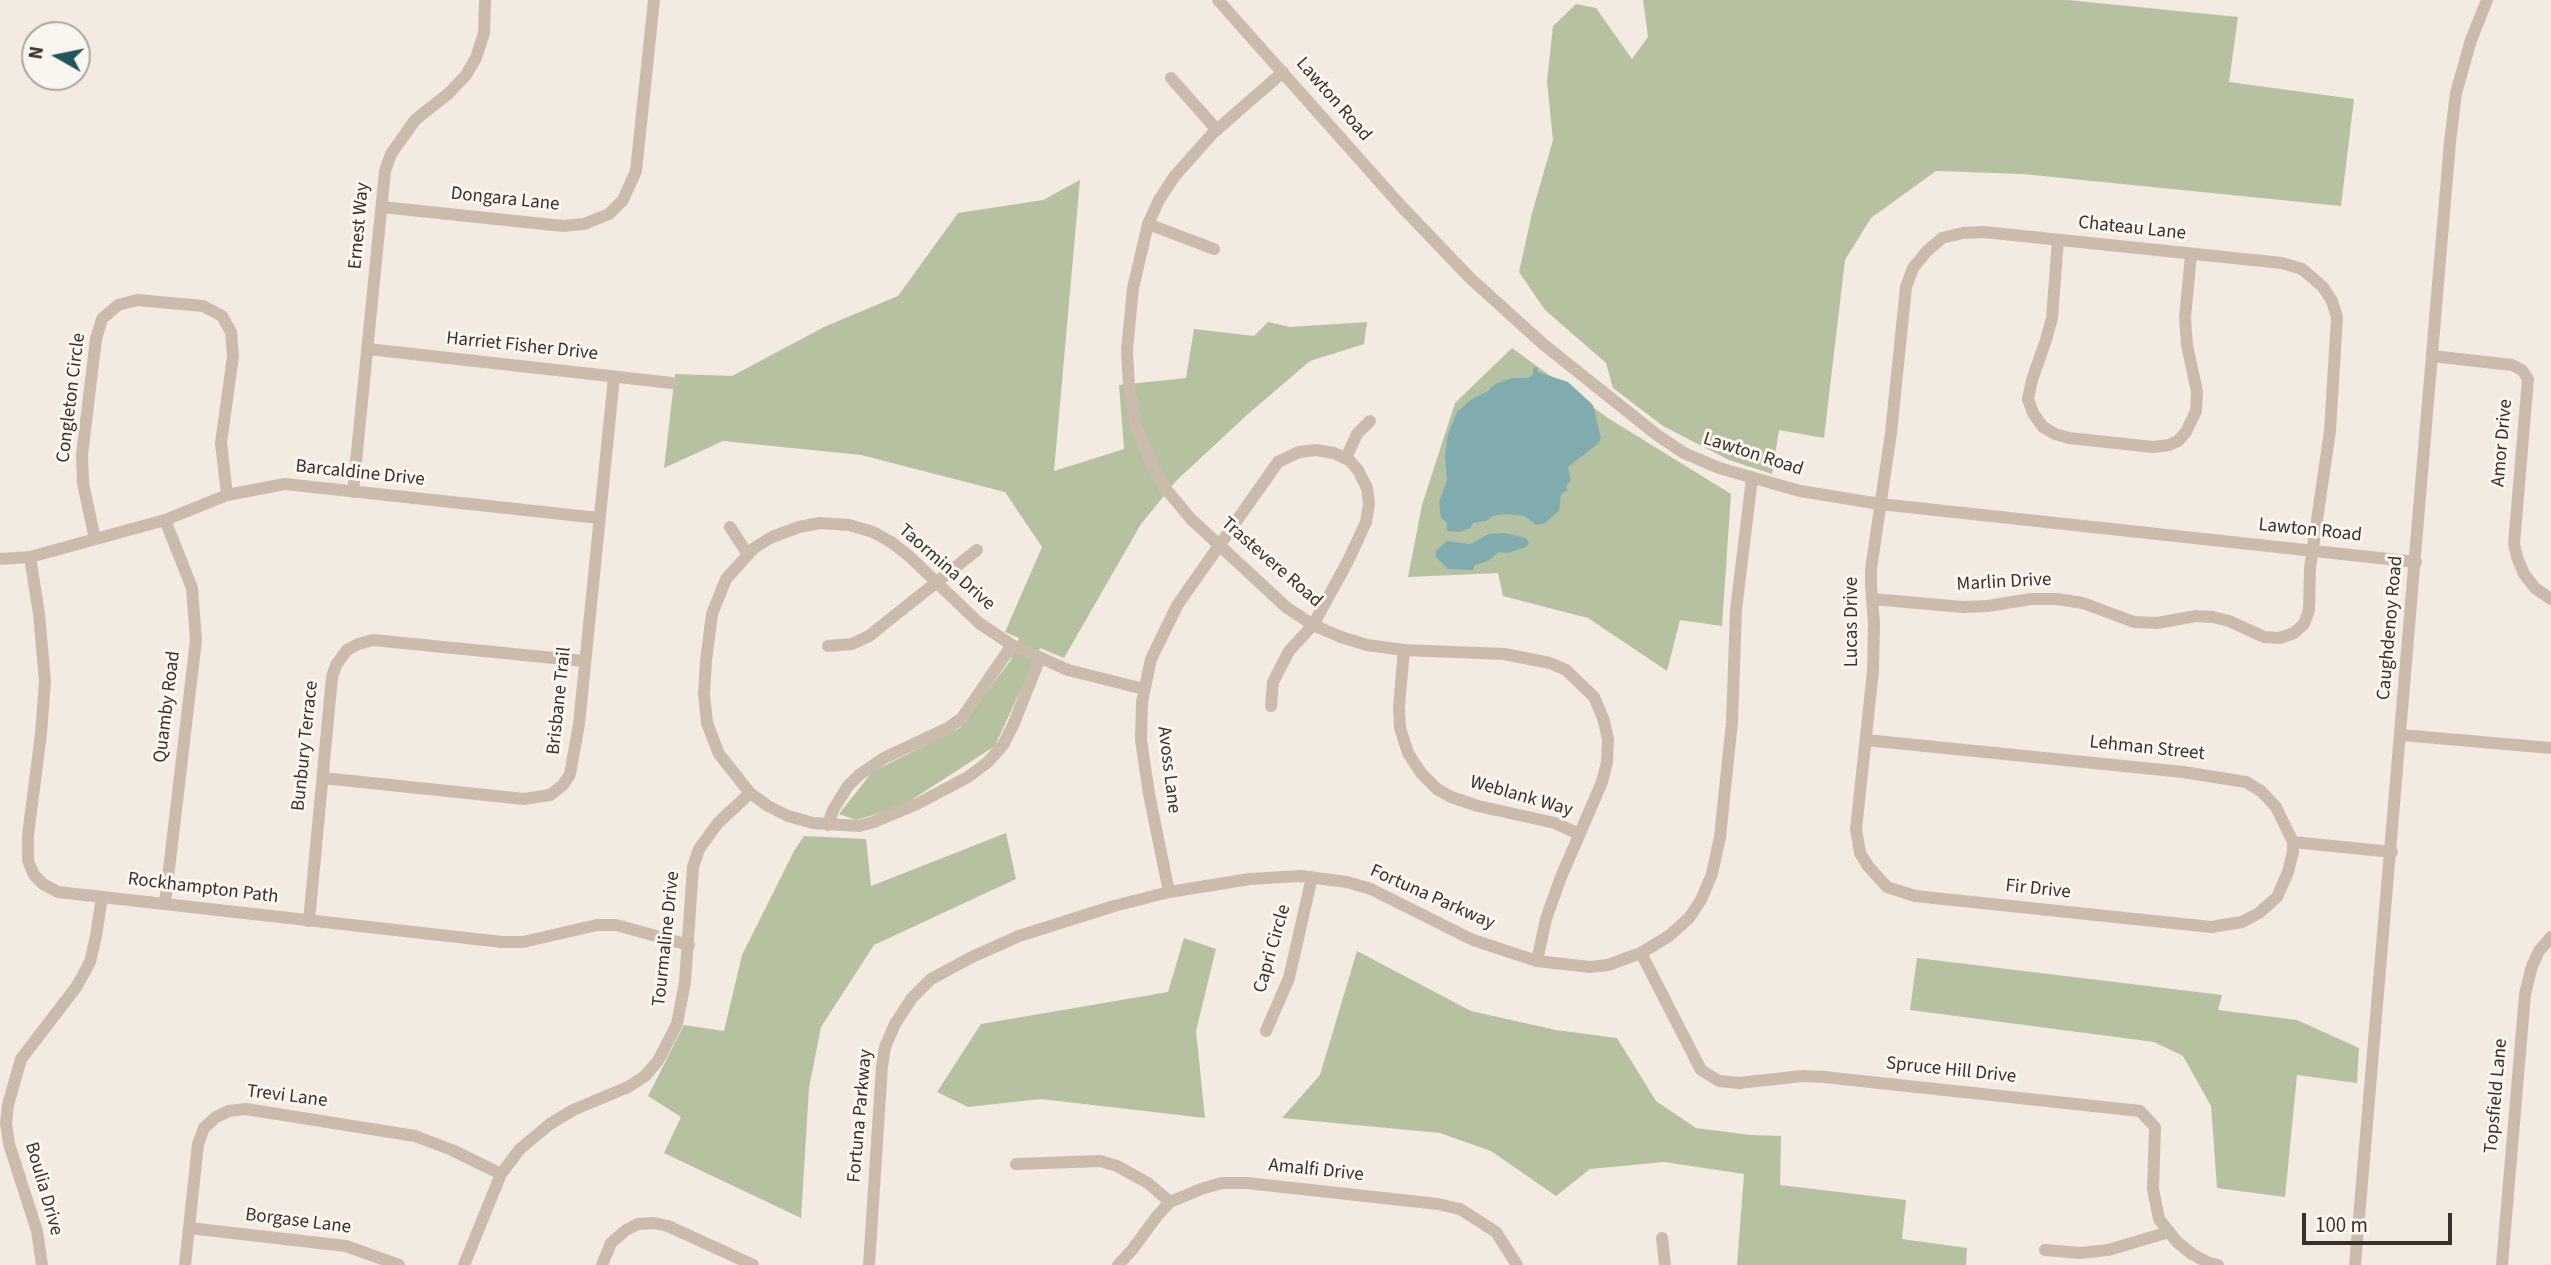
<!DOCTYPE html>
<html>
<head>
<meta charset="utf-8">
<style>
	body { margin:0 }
	#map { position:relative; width:2551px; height:1265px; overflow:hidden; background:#f3ebe1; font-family:"Source Sans 3",sans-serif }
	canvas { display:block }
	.north { position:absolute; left:21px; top:21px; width:70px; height:70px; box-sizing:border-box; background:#faf5ee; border:2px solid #ada6a0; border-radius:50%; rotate:279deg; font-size:19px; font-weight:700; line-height:28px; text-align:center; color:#39302b }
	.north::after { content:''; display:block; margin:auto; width:24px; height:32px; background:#225559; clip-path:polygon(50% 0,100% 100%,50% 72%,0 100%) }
	.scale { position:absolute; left:2302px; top:1213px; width:150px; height:32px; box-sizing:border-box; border:4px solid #39302b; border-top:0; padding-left:9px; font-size:21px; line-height:24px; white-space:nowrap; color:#39302b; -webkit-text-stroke:5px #faf5ee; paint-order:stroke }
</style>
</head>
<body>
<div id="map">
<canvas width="2551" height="1265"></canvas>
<div class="north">N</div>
<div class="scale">100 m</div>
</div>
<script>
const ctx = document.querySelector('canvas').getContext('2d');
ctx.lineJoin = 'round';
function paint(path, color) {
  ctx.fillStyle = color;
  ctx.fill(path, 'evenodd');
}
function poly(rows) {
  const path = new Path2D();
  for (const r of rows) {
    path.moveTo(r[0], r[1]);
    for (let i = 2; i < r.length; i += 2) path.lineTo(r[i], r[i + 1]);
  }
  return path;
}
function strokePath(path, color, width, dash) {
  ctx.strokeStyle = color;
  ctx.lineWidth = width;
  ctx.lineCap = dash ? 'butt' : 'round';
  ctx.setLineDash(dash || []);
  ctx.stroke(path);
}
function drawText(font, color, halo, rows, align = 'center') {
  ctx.font = font + ' "Source Sans 3",sans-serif';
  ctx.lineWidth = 6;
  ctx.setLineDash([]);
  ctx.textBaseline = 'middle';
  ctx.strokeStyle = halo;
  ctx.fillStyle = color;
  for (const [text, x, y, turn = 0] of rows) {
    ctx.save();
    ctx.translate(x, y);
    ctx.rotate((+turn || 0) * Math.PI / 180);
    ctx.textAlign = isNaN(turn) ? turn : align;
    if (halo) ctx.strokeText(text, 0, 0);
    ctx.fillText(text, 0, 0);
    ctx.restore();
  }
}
paint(poly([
	[1643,0,2068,0,2238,17,2229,82,2354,99,2341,206,2023,174,1936,171,1871,218,1845,260,1824,438,1779,430,1772,474,1729,460,1663,426,1613,388,1606,363,1545,310,1519,272,1532,213,1553,140,1547,81,1553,26,1576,4,1596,8,1632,59,1648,37],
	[1080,180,1054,471,1124,449,1119,385,1186,378,1194,329,1254,336,1268,322,1290,327,1367,322,1364,344,1310,361,1248,414,1176,481,1141,524,1064,658,1040,648,995,746,899,808,856,820,839,814,872,772,960,728,1010,661,1019,638,1005,632,1042,547,1005,492,861,455,723,441,664,468,675,374,732,376,824,327,898,296,958,213,1043,200],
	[1512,348,1608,418,1731,494,1722,626,1680,620,1667,671,1588,618,1503,596,1498,573,1408,577,1422,505,1455,403],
	[1006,833,1016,879,874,945,821,1027,809,1088,801,1218,664,1153,681,1117,648,1096,684,1025,724,1031,742,955,794,851,804,836,866,839,871,886],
	[1184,938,1216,949,1196,1031,1205,1118,1041,1099,968,1107,937,1092,981,1024,1168,992],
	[1357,951,1471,1011,1556,1030,1617,1038,1656,1101,1696,1128,1750,1135,1781,1136,1780,1185,1906,1200,1902,1239,1967,1248,1966,1265,1737,1265,1744,1174,1664,1162,1590,1169,1556,1196,1491,1151,1440,1133,1282,1118,1320,1075],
	[1917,958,2222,995,2218,1010,2297,1020,2359,1048,2357,1083,2297,1075,2285,1197,2217,1188,2211,1106,2183,1056,2154,1042,1910,1010]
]), '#b6c1a1');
paint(poly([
	[1537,367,1538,372,1568,382,1593,405,1601,438,1599,443,1568,467,1571,480,1566,487,1568,490,1561,494,1559,511,1545,523,1536,525,1524,516,1505,514,1493,516,1486,521,1473,523,1470,528,1459,532,1447,531,1447,523,1441,518,1439,502,1447,480,1445,456,1448,434,1457,412,1472,399,1488,391,1495,384,1513,378,1528,378,1533,374,1533,368],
	[1504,533,1526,538,1529,543,1526,547,1508,553,1499,552,1488,561,1475,565,1473,570,1448,569,1436,557,1436,551,1447,541,1470,544,1489,534]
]), '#81acaf');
strokePath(poly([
	[1218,0,1402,207,1470,278,1543,344,1657,435,1684,453,1719,468,1800,491,1880,504,2416,562],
	[1283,72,1212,134,1174,177,1159,200,1148,224,1133,288,1127,350,1129,388,1137,428,1152,465,1165,488,1191,519,1286,607,1313,625,1341,637,1367,645,1404,650,1504,654,1550,663,1566,670,1594,697,1603,718,1608,739,1607,762,1602,782,1561,877,1546,919,1537,961],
	[1171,78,1217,130],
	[382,207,563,226,584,224,609,214,623,200,636,171,654,0],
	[1148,224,1214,249],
	[2058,240,2052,318,2046,340,2032,380,2028,399,2033,413,2043,427,2055,434,2069,438,2153,447,2169,445,2178,441,2186,432,2196,411,2197,392,2187,345,2185,318,2191,255],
	[368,349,672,383],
	[2432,356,2512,365,2522,370,2528,379,2514,544,2517,557,2524,574,2535,588,2551,599],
	[1346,458,1357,434,1370,421],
	[353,492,385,171,391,154,415,120,449,93,466,75,476,58,484,33,485,0],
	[730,527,747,553],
	[95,539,83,483,82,455,96,339,102,319,118,305,137,300,203,306,222,316,231,332,233,356,221,443,227,495],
	[30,557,39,614,45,681,41,734,28,835,28,861,34,875,43,884,58,892,502,942,523,942,597,925,616,925,689,945],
	[0,559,30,557,165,520,227,495,285,484,599,518],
	[828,646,852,644,869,636,977,550],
	[1404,650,1399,706,1400,728,1408,753,1421,773,1437,789,1451,797,1478,806,1555,823,1579,834],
	[1040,658,1014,723,1003,745,988,762,968,777,917,804,874,822,859,826,813,823,788,816,768,806,750,793,719,754,707,723,704,694,706,661,712,614,726,579,754,548,772,537,799,527,820,523,849,525,873,532,891,542,909,556,979,623,1012,645,1068,670,1144,689],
	[2401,735,2551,748],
	[1866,740,2183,772,2246,782,2261,791,2276,807,2293,842,2293,852,2288,872,2277,897,2259,913,2242,922,2211,927,1915,896,1887,887,1868,866,1860,853,1856,829,1873,671,1874,623,1872,599,1871,584,1871,569,1891,433,1906,287,1913,268,1927,251,1942,238,1963,233,1984,232,2282,263,2302,269,2323,287,2332,301,2337,317,2330,431,2310,568,2309,610,2304,624,2294,633,2280,638,2264,637,2229,621,2213,617,2196,616,2157,623,2134,622,2083,603,2057,599,2031,599,1988,606,1963,607,1872,599],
	[323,778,524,799,550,795,563,785,570,774,579,724,614,377],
	[828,825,833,810,848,786,859,775,884,758,948,728,962,718,1012,645],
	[2293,842,2392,852],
	[1169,892,1149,794,1141,740,1142,702,1151,659,1178,604,1278,462,1299,452,1316,450,1334,453,1349,460,1358,470,1367,488,1369,504,1366,522,1348,561,1313,625,1289,651,1273,682,1271,706],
	[165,903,196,640,192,588,165,520],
	[309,921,332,677,336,665,347,650,358,644,373,640,584,661],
	[1641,953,1701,1070,1719,1081,1739,1083,1802,1076,1824,1077,2140,1111,2155,1127,2153,1189,2159,1219,2177,1242,2192,1254,2209,1263,2218,1265],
	[1266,1031,1289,978,1312,877],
	[1016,1164,1100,1161,1117,1166,1148,1183,1170,1202],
	[189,1228,346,1246,399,1265],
	[1662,1238,1665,1265],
	[2045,1250,2080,1253,2108,1250,2169,1232],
	[42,1265,37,1231,9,1144,6,1123,8,1105,21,1059,77,986,90,962,96,936,102,897],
	[185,1265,198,1144,204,1128,216,1117,229,1111,246,1109,415,1136,452,1150,501,1174],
	[464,1265,501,1174,520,1149,550,1124,573,1110,628,1087,645,1076,658,1061,677,1024,685,982,693,867,699,849,718,823,750,793],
	[602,1265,611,1243,626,1230,638,1224,654,1223,668,1226,753,1265],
	[869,1265,882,1066,885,1047,895,1024,912,998,931,979,972,957,1019,936,1114,906,1169,892,1250,879,1301,876,1347,882,1371,889,1473,940,1537,961,1590,967,1608,965,1641,953,1669,936,1689,918,1701,900,1712,874,1720,837,1732,722,1736,610,1752,478],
	[1118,1265,1132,1250,1157,1216,1170,1202,1201,1189,1222,1183,1247,1183,1438,1204,1460,1209,1496,1232,1517,1265],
	[2355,1265,2450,142,2456,93,2471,40,2487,0],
	[2502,1265,2525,994,2532,966,2539,951,2551,937]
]), '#cbbbad', 12);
drawText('19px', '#39302b', '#faf5ee', [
	["Lawton Road",1333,100,49],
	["Dongara Lane",505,200,6],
	["Ernest Way",360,226,-85],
	["Chateau Lane",2132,229,6],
	["Harriet Fisher Drive",522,347,6],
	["Congleton Circle",72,398,-83],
	["Amor Drive",2503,443,-85],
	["Lawton Road",1753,455,18],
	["Barcaldine Drive",360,474,6],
	["Lawton Road",2310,531,6],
	["Trastevere Road",1271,563,41],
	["Taormina Drive",946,568,41],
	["Marlin Drive",2004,583,-3],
	["Lucas Drive",1853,622,-90],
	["Caughdenoy Road",2391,628,-85],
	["Brisbane Trail",560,701,-84],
	["Quamby Road",168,707,-83],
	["Bunbury Terrace",306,746,-84],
	["Lehman Street",2147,749,6],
	["Avoss Lane",1168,770,83],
	["Weblank Way",1521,797,16],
	["Rockhampton Path",203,889,7],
	["Fir Drive",2038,890,6],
	["Fortuna Parkway",1432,898,24],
	["Tourmaline Drive",667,939,-84],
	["Capri Circle",1273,949,-74],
	["Spruce Hill Drive",1951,1071,6],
	["Topsfield Lane",2497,1096,-85],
	["Trevi Lane",287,1097,7],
	["Fortuna Parkway",861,1116,-85],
	["Amalfi Drive",1316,1171,6],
	["Boulia Drive",43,1189,74],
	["Borgase Lane",298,1222,7]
]);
</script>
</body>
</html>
